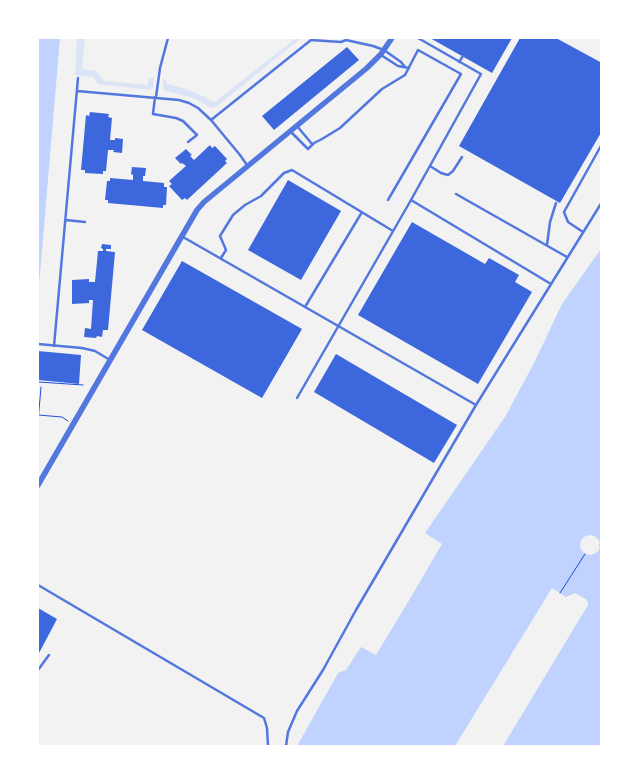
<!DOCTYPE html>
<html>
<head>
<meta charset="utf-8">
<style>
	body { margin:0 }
	#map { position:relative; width:639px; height:784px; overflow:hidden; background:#f2f2f2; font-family:Barlow,sans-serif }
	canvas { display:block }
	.frame { position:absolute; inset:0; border:39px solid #fff; pointer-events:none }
</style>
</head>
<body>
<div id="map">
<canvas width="639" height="784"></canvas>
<div class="frame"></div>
</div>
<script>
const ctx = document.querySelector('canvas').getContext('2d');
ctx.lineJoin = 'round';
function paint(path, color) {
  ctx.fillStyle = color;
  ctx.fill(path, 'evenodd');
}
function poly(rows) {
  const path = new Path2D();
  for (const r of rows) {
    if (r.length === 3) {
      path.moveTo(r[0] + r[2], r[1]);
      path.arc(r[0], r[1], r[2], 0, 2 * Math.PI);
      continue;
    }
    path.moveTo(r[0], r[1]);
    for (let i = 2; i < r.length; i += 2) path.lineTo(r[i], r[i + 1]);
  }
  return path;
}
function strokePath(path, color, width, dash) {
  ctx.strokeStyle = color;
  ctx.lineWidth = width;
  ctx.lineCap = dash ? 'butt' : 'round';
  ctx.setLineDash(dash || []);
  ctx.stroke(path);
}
paint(poly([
	[77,38,85,38,82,69,96,71,104,81,147,85,149,79,154,77,153,88,150,90,98,84,93,77,75,75],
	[296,38,301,38,216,107,211,108,194,98,165,91,163,89,163,78,167,81,167,84,183,88,205,97,210,101,215,102]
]), '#dbe4f7');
paint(poly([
	[38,38,60,38,38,297],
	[601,249,601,746,503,746,588,605,588,602,586,599,575,593,566,597,552,588,455,746,297,746,338,673,346,670,361,647,376,655,411,597,442,544,425,533,505,417,534,363,562,304]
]), '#bfd3fe');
paint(poly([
	[590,545,10]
]), '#f2f2f2');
paint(poly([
	[430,38,512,38,492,73],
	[520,38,556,38,602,63,602,131,560,203,459,146],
	[347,47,359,60,274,130,262,116],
	[90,112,109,114,108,117,112,118,110,140,115,140,115,138,123,139,122,153,113,152,114,150,108,150,106,171,103,171,103,174,85,173,85,170,81,170,86,115,89,116],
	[210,145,212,148,215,146,227,159,225,161,227,163,187,200,185,198,182,200,169,186,172,184,169,181,186,166,182,163,181,164,175,158,186,149,192,155,190,156,194,160],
	[132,167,146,168,145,176,143,176,143,181,164,183,164,187,167,187,166,205,163,205,163,208,108,203,108,200,105,200,107,181,110,181,110,178,133,180,133,175,131,174],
	[288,180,341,211,301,280,248,250],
	[412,222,485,264,489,258,519,275,515,282,532,292,478,384,358,315],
	[102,244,111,245,111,249,106,249,106,251,115,252,108,330,103,330,102,337,97,336,96,338,84,337,85,328,91,329,93,300,89,300,89,303,72,304,72,280,89,279,89,282,95,282,98,251,103,251,103,249,101,248],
	[182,261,302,329,262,398,142,330],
	[38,351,81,355,79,384,38,380],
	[336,354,457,425,434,463,314,392],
	[38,608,57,619,38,655]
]), '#3d67dc');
strokePath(poly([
	[38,382,83,385],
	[38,415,62,417,68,421],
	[38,422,41,387],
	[600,545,602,545],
	[560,593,585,554]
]), '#1d4ed8', 1);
strokePath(poly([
	[381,55,398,66,409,68],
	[459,62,463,56],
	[77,91,179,100,189,103,198,108,211,120,240,155,247,165],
	[155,97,153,114,176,118,183,121,197,135,188,142],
	[156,97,160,68,168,38],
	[211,120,311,40,341,42,346,40,373,46,384,50,401,62,405,67],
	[297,126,312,144],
	[291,132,308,149,314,143,322,139,340,128,382,89,405,75,418,50,461,74,388,200],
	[430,166,441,173,448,175,453,171,462,157],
	[456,194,567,257],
	[411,200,551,284],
	[66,220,85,222],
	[583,232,568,222,564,212,602,144],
	[183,237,476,405],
	[547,245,550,222,556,203],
	[221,258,226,250,220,236,233,215,245,205,261,196,284,173,292,170,393,231],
	[305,307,362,212],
	[38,344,82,348,95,351,110,360],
	[54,346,78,78],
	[297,398,411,200,481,74,418,38],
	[38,585,264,718,267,728,268,746],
	[38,670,49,655],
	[286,746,288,732,297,711,323,670,356,610,476,405,602,202]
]), '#5277de', 2.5);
strokePath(poly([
	[38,485,197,210,204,202,367,68,381,54,392,38]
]), '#5277de', 5.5);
</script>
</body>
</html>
